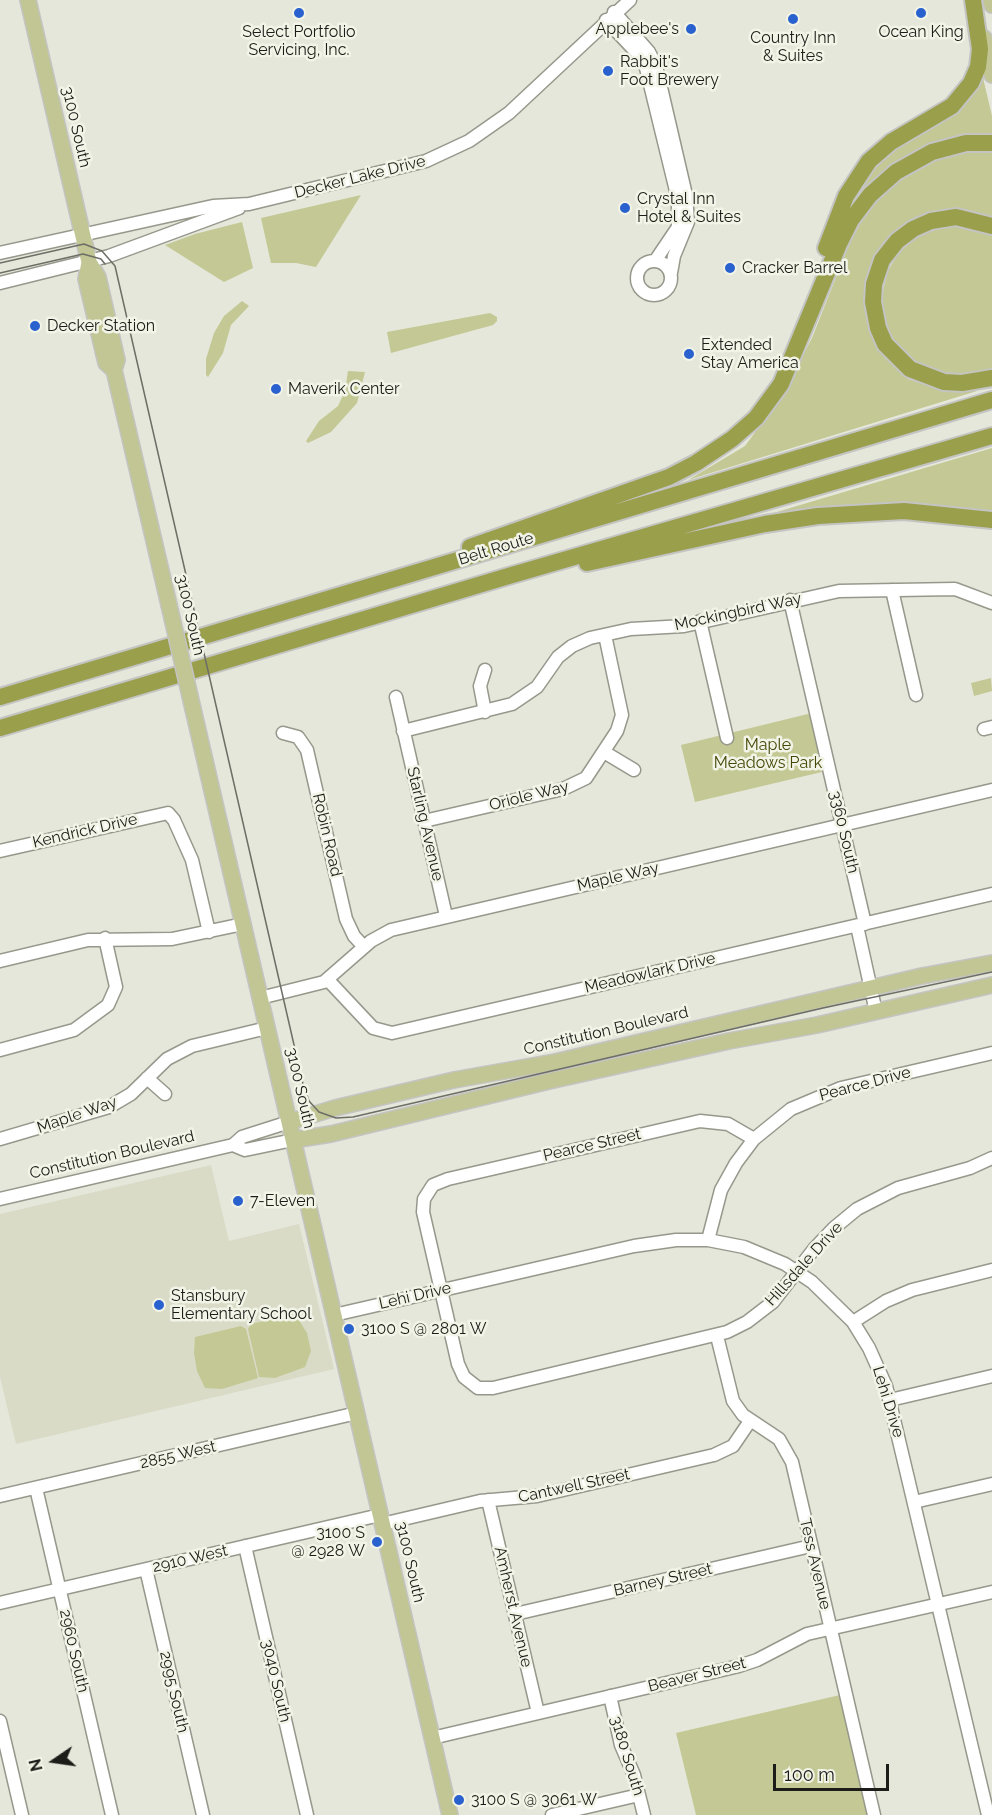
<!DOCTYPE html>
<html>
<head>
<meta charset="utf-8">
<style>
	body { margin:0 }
	#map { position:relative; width:992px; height:1815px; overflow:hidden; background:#e5e7da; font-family:Raleway,sans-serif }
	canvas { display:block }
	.north { position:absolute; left:24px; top:1731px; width:60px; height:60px; -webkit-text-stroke:4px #f2f4e7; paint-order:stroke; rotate:257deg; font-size:16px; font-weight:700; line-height:24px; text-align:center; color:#1c1d18 }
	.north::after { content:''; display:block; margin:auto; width:21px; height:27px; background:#1c1d18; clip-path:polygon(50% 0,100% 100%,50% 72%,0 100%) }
	.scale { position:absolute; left:773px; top:1764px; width:116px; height:27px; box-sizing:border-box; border:3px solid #1c1d18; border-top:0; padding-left:8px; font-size:18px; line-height:21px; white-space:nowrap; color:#1c1d18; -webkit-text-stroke:4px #f2f4e7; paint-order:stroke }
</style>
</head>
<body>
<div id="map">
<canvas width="992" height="1815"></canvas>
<div class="north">N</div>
<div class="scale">100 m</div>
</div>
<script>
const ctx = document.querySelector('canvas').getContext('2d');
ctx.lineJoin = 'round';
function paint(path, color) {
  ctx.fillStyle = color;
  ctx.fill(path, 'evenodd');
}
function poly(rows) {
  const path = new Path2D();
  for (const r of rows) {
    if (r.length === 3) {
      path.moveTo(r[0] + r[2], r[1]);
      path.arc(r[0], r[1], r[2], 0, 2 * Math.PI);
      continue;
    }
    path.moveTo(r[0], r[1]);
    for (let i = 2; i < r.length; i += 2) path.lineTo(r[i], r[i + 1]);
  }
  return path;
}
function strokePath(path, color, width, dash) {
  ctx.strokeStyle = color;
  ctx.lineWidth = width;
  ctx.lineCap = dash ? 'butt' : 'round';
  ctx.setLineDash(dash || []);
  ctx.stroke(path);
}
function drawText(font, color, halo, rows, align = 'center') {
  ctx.font = font + ' Raleway,sans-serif';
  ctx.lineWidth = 5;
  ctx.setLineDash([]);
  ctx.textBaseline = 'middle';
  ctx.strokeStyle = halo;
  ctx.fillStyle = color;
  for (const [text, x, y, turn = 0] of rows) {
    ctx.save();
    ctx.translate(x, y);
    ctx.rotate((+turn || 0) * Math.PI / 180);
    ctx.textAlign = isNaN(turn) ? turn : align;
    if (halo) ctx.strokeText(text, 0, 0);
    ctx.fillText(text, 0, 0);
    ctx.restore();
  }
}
paint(poly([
	[211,1165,229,1241,299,1224,334,1369,16,1444,0,1377,0,1214]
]), '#d9dbc7');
paint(poly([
	[983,78,992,116,992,136,906,159,835,239,862,176,889,152,971,95],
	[963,151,992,152,992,221,898,234,866,298,870,332,885,358,908,379,938,389,977,391,688,480,745,446,783,394,812,338,860,217,891,187,926,163],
	[361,195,316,267,296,263,271,263,261,218],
	[242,222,253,268,224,282,165,245,195,234],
	[955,226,970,228,992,236,992,374,965,379,912,367,889,340,879,307,888,271,899,252,916,238,936,229],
	[242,301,249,306,231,325,223,353,208,377,206,375,206,359,214,333,224,316],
	[490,313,497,317,497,321,493,325,391,353,387,332],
	[348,371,365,372,357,403,331,432,308,443,306,441,319,421,338,406,345,391],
	[992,448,992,516,771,518,770,514],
	[991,678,992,691,974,696,971,683],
	[812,713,826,771,695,802,681,745],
	[295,1314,307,1333,311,1351,305,1367,275,1378,259,1377,248,1329,251,1324],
	[241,1326,246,1329,258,1378,222,1389,205,1388,197,1371,194,1353,195,1337],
	[840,1695,868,1815,696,1815,676,1733]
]), '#c4c894');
const minor = poly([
	[614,12,649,52,656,66,686,195,688,222,674,256,671,273],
	[606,20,638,54,646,68,678,199,678,227,655,261],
	[0,253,213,206,249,204,426,161,469,141,509,113,630,0],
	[654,278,17],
	[0,283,109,256,239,208],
	[892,590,916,695],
	[790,600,865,924],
	[700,621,727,738],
	[485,670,480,686,485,712],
	[396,697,446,916],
	[984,729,992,727],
	[403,731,512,704,537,687,558,657,572,646,590,638,631,629,684,626,839,591,955,589,992,603],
	[283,733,298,737,307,750,346,919,354,936,364,947],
	[604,752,634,770],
	[424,821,563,789,586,778,617,731,622,715,605,635],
	[0,851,168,813,174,820,192,860,209,932],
	[857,926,876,1012],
	[0,961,88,940,172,939,243,924],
	[328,980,373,1028,392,1033,992,894],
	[260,998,324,982,371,941,391,930,992,790],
	[0,1050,74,1030,108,1005,116,987,105,938],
	[147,1078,165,1094],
	[0,1139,109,1107,131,1094,167,1059,192,1046,267,1028],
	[754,1139,728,1124,700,1121,448,1179,433,1185,424,1199,423,1212,458,1364,464,1377,478,1388,493,1388,727,1332,747,1322,773,1302,814,1249,834,1228,857,1209,898,1188,970,1168,992,1158],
	[233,1145,245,1150,293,1140],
	[0,1199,233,1145,242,1137,289,1122],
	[708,1240,721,1190,736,1163,754,1139,791,1109,841,1088,992,1053],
	[334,1315,634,1246,676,1240,708,1240,744,1247,785,1264,812,1282,853,1322,869,1348,886,1386,988,1815],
	[853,1322,886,1301,912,1290,992,1270],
	[717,1336,733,1401,743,1415,779,1439,792,1462,874,1815],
	[890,1400,992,1376],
	[36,1488,112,1815],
	[0,1496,357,1413],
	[488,1500,538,1713],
	[914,1502,992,1484],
	[382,1524,480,1501,537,1496,714,1455,733,1446,750,1421],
	[245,1546,307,1815],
	[146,1569,203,1815],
	[0,1603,380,1515],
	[515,1614,811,1546],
	[610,1696,621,1745,634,1775,644,1815],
	[0,1721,22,1815],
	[432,1738,739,1666,757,1660,807,1634,992,1592],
	[552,1815,639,1795]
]);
const major = poly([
	[28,0,89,262,98,277,117,360,114,370,169,605],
	[991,0,992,5],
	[984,38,992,75],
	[89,262,86,279,106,363,114,370],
	[193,709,450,1815],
	[289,1122,335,1108,454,1080,555,1062,922,976,992,963],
	[293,1140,331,1134,549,1081,729,1041,817,1025,992,985]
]);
const highway = poly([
	[992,226,956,217,931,221,913,229,897,241,882,260,874,284,873,302,878,328,885,344,910,369,944,382,962,383,992,378],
	[826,248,846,196,869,161,891,142,952,106,971,83,978,67,980,49,973,0],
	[470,547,669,477,696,463,732,439,756,418,781,384,839,244,851,220,870,195,896,172,932,152,966,143,992,143],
	[587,563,765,524,818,516,904,511,992,520],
	[0,697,992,400],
	[0,728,512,575,992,436]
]);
strokePath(minor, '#97988c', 15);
strokePath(major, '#c4c4c3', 18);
strokePath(highway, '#c4c4c3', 20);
strokePath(minor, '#fff', 12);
strokePath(major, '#c2c594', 15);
strokePath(highway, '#9a9f4c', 16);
strokePath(poly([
	[0,263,84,244,102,251,115,266,303,1084,309,1101,319,1112,336,1118,353,1117,823,1008,992,972],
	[0,273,83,254,101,259,105,264]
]), '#6d6e66', 1.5);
const majorBridge = poly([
	[169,605,193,709]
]);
strokePath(majorBridge, '#c4c4c3', 18, []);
strokePath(majorBridge, '#c2c594', 15);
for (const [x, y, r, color] of [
	[299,13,6,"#2961ce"],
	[921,13,6,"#2961ce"],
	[793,19,6,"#2961ce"],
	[691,29,6,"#2961ce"],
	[608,71,6,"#2961ce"],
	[625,208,6,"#2961ce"],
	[730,268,6,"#2961ce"],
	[35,326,6,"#2961ce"],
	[689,354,6,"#2961ce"],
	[276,389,6,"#2961ce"],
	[238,1201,6,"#2961ce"],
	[159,1305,6,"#2961ce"],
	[349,1329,6,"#2961ce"],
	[377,1542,6,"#2961ce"],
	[459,1800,6,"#2961ce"]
]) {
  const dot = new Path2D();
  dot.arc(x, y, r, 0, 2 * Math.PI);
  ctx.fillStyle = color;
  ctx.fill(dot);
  strokePath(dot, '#f2f4e7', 2);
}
drawText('16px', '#1c1d18', '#f2f4e7', [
	["Applebee's",679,29,"right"],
	["Select Portfolio",299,32,"center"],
	["Servicing, Inc.",299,50,"center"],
	["Ocean King",921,32,"center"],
	["Country Inn",793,38,"center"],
	["& Suites",793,56,"center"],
	["Rabbit's",620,62],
	["Foot Brewery",620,80],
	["Crystal Inn",637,199],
	["Hotel & Suites",637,217],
	["Cracker Barrel",742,268],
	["Decker Station",47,326],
	["Extended",701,345],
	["Stay America",701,363],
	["Maverik Center",288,389],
	["7-Eleven",250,1201],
	["Stansbury",171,1296],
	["Elementary School",171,1314],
	["3100 S @ 2801 W",361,1329],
	["3100 S",365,1533,"right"],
	["@ 2928 W",365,1551,"right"],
	["3100 S @ 3061 W",471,1800]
], 'left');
drawText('16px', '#1c1d18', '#f2f4e7', [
	["3100 South",76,127,77],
	["Decker Lake Drive",360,177,-14],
	["Belt Route",496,549,-17],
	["Mockingbird Way",738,612,-12],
	["3100 South",190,615,77],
	["Oriole Way",529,796,-14],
	["Starling Avenue",425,824,77],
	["Kendrick Drive",85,831,-13],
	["3360 South",844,832,77],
	["Robin Road",327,835,77],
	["Maple Way",618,877,-13],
	["Meadowlark Drive",650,973,-13],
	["Constitution Boulevard",606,1031,-13],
	["Pearce Drive",865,1084,-15],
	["3100 South",300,1088,77],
	["Maple Way",77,1115,-19],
	["Pearce Street",592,1145,-13],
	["Constitution Boulevard",112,1155,-13],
	["Hillsdale Drive",804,1264,-48],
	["Lehi Drive",415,1296,-13],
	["Lehi Drive",888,1402,73],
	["2855 West",178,1455,-13],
	["Cantwell Street",574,1486,-12],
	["2910 West",190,1559,-13],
	["3100 South",410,1562,77],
	["Tess Avenue",815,1564,77],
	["Barney Street",663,1580,-13],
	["Amherst Avenue",513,1607,77],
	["2960 South",74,1651,77],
	["Beaver Street",697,1675,-14],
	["3040 South",276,1681,77],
	["2995 South",174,1692,77],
	["3180 South",627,1756,73]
]);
drawText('16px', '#464808', '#f2f4e7', [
	["Maple",768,745],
	["Meadows Park",768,763]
]);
</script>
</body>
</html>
